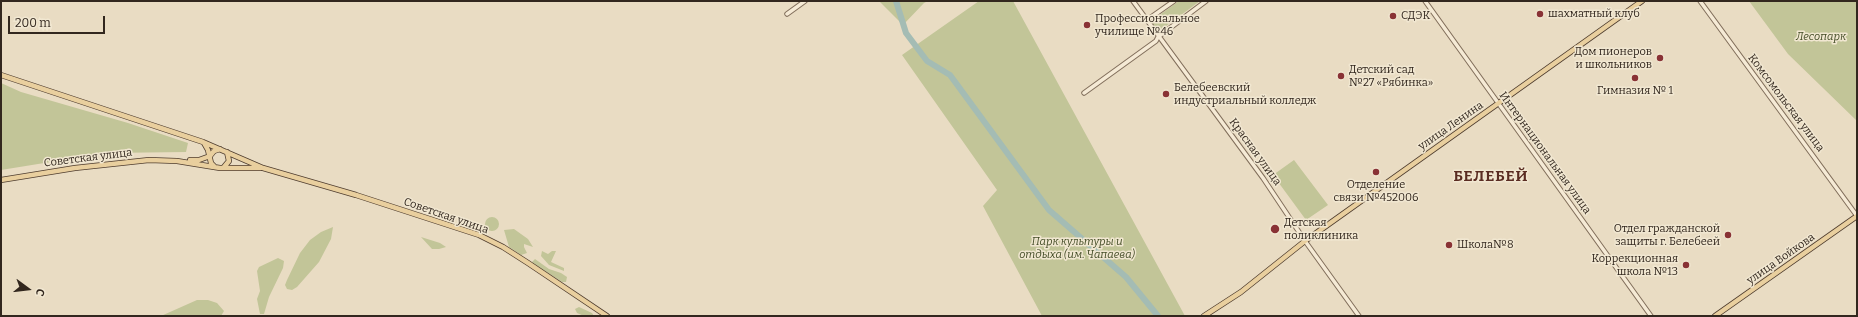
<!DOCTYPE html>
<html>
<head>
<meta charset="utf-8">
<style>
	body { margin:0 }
	#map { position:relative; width:1858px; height:317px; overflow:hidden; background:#e9dcc3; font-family:Bitter,serif }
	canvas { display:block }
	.frame { position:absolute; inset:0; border:2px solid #32271e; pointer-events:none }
	.north { position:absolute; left:8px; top:269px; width:40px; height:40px; -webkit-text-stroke:3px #f1e7d1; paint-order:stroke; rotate:105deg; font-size:11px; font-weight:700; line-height:16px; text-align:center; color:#32271e }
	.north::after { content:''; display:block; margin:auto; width:14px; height:18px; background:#32271e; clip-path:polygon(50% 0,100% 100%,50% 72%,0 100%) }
	.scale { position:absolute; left:8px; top:16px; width:97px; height:18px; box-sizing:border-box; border:2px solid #32271e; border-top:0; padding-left:5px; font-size:12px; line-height:14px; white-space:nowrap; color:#32271e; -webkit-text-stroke:3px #f1e7d1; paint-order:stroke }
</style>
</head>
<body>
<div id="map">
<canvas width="1858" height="317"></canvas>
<div class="frame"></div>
<div class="north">С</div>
<div class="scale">200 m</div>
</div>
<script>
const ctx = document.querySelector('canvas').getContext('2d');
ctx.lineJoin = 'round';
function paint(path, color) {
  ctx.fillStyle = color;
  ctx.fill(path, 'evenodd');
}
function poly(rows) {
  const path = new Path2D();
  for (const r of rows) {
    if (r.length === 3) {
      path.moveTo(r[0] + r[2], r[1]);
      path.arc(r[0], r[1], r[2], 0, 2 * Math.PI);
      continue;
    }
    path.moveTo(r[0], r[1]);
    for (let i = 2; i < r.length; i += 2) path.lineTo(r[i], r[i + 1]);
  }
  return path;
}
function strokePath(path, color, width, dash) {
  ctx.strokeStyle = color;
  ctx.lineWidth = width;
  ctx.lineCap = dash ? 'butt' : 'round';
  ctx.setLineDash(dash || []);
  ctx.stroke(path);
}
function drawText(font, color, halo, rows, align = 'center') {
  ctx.font = font + ' Bitter,serif';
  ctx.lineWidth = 3;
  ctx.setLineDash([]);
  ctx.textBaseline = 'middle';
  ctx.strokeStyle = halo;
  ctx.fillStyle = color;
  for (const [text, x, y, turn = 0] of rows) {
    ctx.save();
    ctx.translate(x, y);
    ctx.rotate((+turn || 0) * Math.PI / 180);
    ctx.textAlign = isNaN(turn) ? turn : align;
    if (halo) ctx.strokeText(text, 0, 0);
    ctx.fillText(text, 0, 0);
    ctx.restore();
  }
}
paint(poly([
	[879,1,928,1,924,3,903,25],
	[979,1,1013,1,1185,316,1042,316,983,206,997,190,902,55],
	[1179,1,1200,1,1162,29,1156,29,1152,24,1154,19],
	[1749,1,1857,1,1857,121,1788,54],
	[1,83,21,92,128,123,188,143,186,152,106,153,1,170],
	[1294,160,1328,205,1306,220,1273,175],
	[492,224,7],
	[333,227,331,239,319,262,297,287,292,290,287,289,285,285,287,280,300,253,310,240,321,232],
	[514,229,528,239,533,247,524,244,524,247,527,253,521,255,509,247,504,230],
	[421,237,440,243,446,247,439,249,432,249],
	[542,251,548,254,552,251,556,251,551,262,564,268,564,271,549,265,541,256],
	[278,258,284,261,283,268,269,297,264,314,260,314,257,299,260,291,257,271,259,267],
	[535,259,549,269,561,273,567,277,566,282,562,282,534,264,532,262],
	[197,300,208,300,217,303,224,311,221,316,161,316],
	[579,307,592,313,594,316,584,316,577,313,575,309]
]), '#c2c598');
strokePath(poly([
	[896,1,906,33,927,61,950,75,1049,210,1126,277,1158,316]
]), '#a4bcb4', 6);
const minor = poly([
	[1133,1,1263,178,1305,241,1359,316],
	[1425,1,1651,316],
	[1700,1,1857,216],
	[787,14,805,1],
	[1147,20,1174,1],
	[1084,93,1156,41,1158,37,1206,1]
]);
const major = poly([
	[1,75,203,142,263,168,356,195,479,235,503,247,528,263,607,316],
	[204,143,208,150,211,163,214,166],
	[190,160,199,160,210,156,214,151,220,149],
	[224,167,229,161,227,152],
	[1,180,75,168,149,160,177,161,220,168,261,168],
	[1204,316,1241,292,1305,241,1642,1],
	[1715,316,1857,216]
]);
strokePath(minor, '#816e5b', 5.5);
strokePath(major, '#4f3d2f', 6);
strokePath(minor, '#f5ead5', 3.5);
strokePath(major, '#e9cf9e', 4.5);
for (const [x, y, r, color] of [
	[1540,14,4,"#893235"],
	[1393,16,4,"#893235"],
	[1087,25,4,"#893235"],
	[1660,58,4,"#893235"],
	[1341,76,4,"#893235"],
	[1635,78,4,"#893235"],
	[1166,94,4,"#893235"],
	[1376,172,4,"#893235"],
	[1275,229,5,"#893235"],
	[1728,235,4,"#893235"],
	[1449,245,4,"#893235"],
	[1686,265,4,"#893235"]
]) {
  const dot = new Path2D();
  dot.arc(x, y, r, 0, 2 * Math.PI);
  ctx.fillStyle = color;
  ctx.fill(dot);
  strokePath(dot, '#f1e7d1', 1.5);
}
drawText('11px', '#32271e', '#f1e7d1', [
	["шахматный клуб",1548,14],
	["СДЭК",1401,16],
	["Профессиональное",1095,19],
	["училище №46",1095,32],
	["Дом пионеров",1652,52,"right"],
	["и школьников",1652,65,"right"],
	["Детский сад",1349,70],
	["№27 «Рябинка»",1349,83],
	["Белебеевский",1174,88],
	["индустриальный колледж",1174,101],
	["Гимназия № 1",1635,91,"center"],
	["Отделение",1376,185,"center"],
	["связи №452006",1376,198,"center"],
	["Детская",1284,223],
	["поликлиника",1284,236],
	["Отдел гражданской",1720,229,"right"],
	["защиты г. Белебеей",1720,242,"right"],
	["Школа№8",1457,245],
	["Коррекционная",1678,259,"right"],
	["школа №13",1678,272,"right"]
], 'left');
drawText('italic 11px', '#444d27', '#f1e7d1', [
	["Лесопарк",1821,37],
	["Парк культуры и",1077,242],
	["отдыха (им. Чапаева)",1077,255]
]);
drawText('11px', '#32271e', '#f1e7d1', [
	["Комсомольская улица",1786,103,53],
	["улица Ленина",1451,126,-35],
	["Красная улица",1255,152,54],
	["Интернациональная улица",1545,153,54],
	["Советская улица",88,158,-7],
	["Советская улица",446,216,19],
	["улица Войкова",1781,259,-35]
]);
ctx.letterSpacing = '1px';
drawText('bold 15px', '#5a2c22', '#f1e7d1', [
	["БЕЛЕБЕЙ",1491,177]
]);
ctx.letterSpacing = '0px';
</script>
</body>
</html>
